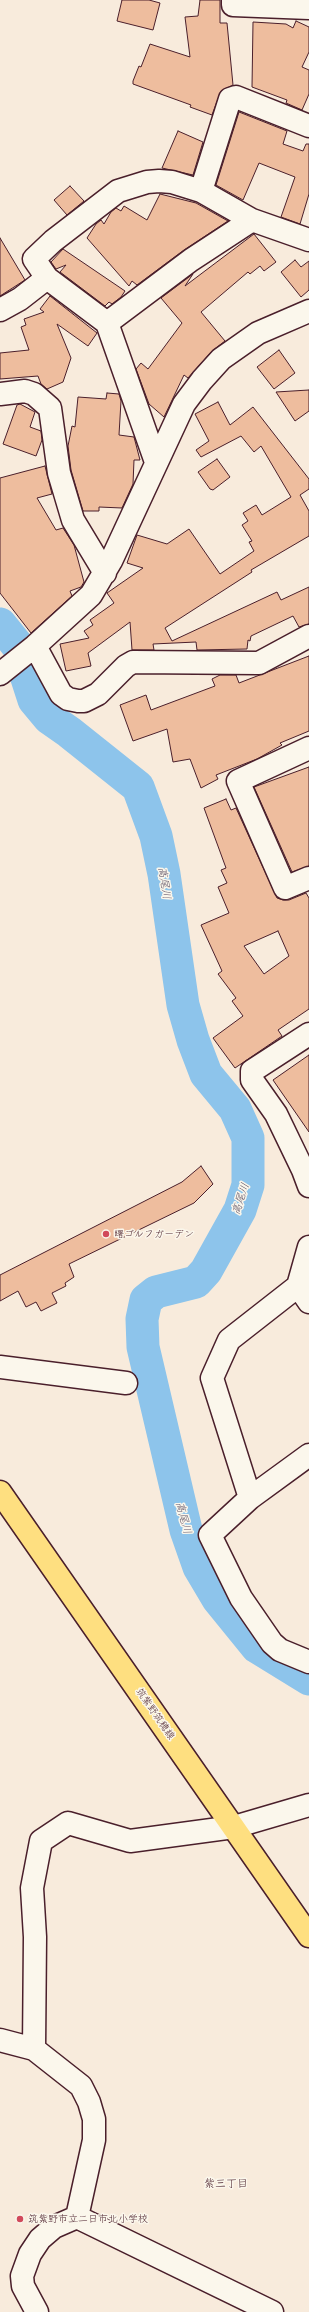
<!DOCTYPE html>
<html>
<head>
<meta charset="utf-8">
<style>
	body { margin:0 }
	canvas { display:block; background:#f8ebdc }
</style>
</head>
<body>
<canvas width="309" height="2312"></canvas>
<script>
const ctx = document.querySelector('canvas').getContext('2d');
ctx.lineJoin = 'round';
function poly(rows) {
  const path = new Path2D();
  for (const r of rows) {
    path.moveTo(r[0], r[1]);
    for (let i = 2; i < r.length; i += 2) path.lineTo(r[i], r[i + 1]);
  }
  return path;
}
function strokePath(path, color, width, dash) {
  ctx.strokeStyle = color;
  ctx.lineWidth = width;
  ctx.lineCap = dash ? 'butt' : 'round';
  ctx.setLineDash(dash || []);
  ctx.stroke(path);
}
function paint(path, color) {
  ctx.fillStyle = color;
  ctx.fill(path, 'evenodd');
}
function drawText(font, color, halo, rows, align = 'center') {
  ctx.font = font + ' "Shantell Sans","Klee One",sans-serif';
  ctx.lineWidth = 3;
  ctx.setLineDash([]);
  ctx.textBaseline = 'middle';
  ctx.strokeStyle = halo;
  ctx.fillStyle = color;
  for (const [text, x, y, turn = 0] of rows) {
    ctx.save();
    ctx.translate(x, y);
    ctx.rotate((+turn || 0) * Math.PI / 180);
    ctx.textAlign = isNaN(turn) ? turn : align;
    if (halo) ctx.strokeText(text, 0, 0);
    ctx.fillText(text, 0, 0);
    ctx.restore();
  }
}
strokePath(poly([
	[0,624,17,645],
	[23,666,34,700,49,718,69,732,138,787,156,836,164,874,183,1005,193,1040,206,1074,235,1109,248,1138,248,1185,240,1210,206,1271,196,1282,156,1292,146,1300,142,1319,143,1347,186,1530,199,1567,218,1599,257,1647,309,1679]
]), '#8dc4eb', 33);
const building = poly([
	[122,0,149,0,160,3,153,30,117,21,122,0],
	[200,0,220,0,220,23,227,23,233,85,221,91,212,115,190,107,191,105,133,84,133,81,139,66,141,67,150,44,190,57,185,17,198,16,200,0],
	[296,21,309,27,309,52,302,67,309,70,309,94,302,110,286,103,287,100,252,87,253,22,286,24,293,28,296,21],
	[239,112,287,131,283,144,303,151,306,144,309,144,309,194,300,224,281,217,295,177,259,163,243,200,216,185,239,112],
	[178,131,203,142,193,175,162,168,178,131],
	[70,186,84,201,67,215,54,200,70,186],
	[160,194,196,203,228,221,184,250,137,285,132,281,129,286,87,238,96,224,101,220,104,224,111,212,116,208,121,211,124,206,147,220,160,194],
	[254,234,276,262,264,271,260,266,250,274,248,272,201,312,225,341,212,351,188,378,184,375,164,417,149,404,136,369,141,363,148,369,182,323,161,298,193,274,185,286,254,234],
	[0,238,25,280,0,296,0,238],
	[63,249,125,291,121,297,112,304,109,302,105,306,60,272,66,265,56,269,51,262,63,249],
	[295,260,301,267,309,261,309,290,301,297,281,272,295,260],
	[50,296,97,333,88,346,57,324,71,358,63,382,47,389,41,384,38,376,0,379,0,353,29,350,21,327,26,325,24,319,44,312,40,309,50,296],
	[279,350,295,373,274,389,257,367,279,350],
	[309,390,309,411,295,421,276,392,309,390],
	[107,393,119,394,121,401,119,435,134,437,140,460,134,460,133,484,122,508,99,507,99,511,83,511,71,470,68,446,72,426,75,427,78,397,106,399,107,393],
	[218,402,230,425,253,407,309,479,309,489,300,495,309,511,309,536,251,570,252,572,165,628,172,641,277,592,281,600,309,587,309,624,299,627,293,616,251,636,250,641,248,640,247,649,197,650,196,642,153,644,154,650,132,650,130,622,88,653,91,666,66,671,60,644,89,638,84,631,93,625,90,620,114,603,107,593,143,568,127,563,137,535,167,544,189,529,220,574,254,551,249,542,252,541,242,525,248,521,243,513,256,505,262,515,291,497,261,446,254,452,241,436,201,457,196,450,209,441,195,414,218,402],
	[20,404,35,412,30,427,41,431,42,440,36,456,3,444,17,405,20,404],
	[217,459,230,477,213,490,210,489,198,472,217,459],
	[45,466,52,494,37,498,56,530,63,528,74,545,84,582,81,587,70,591,72,596,31,633,0,593,0,478,45,466],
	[309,656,309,731,280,743,282,745,257,759,216,775,218,779,201,788,190,759,173,762,167,729,133,741,120,705,146,695,151,710,215,686,212,679,220,675,236,675,239,683,309,656],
	[309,767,309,866,292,872,254,787,309,767],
	[226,799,231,810,236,808,277,898,283,900,289,900,306,893,309,898,309,1009,278,1030,282,1036,235,1068,213,1038,243,1016,232,1001,236,998,218,974,222,971,201,925,229,913,218,887,227,883,221,870,226,868,204,808,226,799],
	[278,931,289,956,264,974,244,946,278,931],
	[309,1055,309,1132,273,1080,309,1055],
	[201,1166,213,1184,194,1203,69,1264,74,1277,65,1283,66,1286,52,1293,57,1303,41,1311,36,1302,26,1307,18,1291,0,1301,0,1275,182,1182,201,1166]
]);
paint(building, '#eebd9e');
strokePath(building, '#4a1f2b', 1);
const minor = poly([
	[233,0,233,5,309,8],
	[201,191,230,99,236,97,309,126],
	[0,310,20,299,47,278],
	[107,323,191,260,252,220],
	[0,394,25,391,34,394,50,408,59,473,73,520,105,573],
	[156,462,107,323,47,278,34,259,53,241,118,191,147,182,159,181,172,182,201,191,252,220,309,240],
	[35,646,61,694,68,699,78,701,84,701,98,694,126,666,133,662,259,663,309,636],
	[0,674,35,646,91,595,111,561,184,404,202,380,221,359,258,333,309,311],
	[309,748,238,781,285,888,309,878],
	[309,1034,252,1071,252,1080,276,1114,303,1170,309,1186],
	[298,1286,309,1302],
	[0,1367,126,1383],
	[309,1455,250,1498,210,1535,241,1598,272,1643,280,1650,309,1662],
	[250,1498,212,1378,229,1340,298,1286,309,1247],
	[0,2040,34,2049,81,2086,89,2102,94,2119,94,2140,77,2217],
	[34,2049,35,1937,32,1888,41,1841,68,1823,130,1841,234,1827,309,1805],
	[37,2312,23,2286,22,2276,30,2254,40,2239,54,2227,77,2217,272,2312]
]);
const major = poly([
	[0,1492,309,1936]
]);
strokePath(minor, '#4a1f2b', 25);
strokePath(major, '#4a1f2b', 25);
strokePath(minor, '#fbf7ec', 22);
strokePath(major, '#fedf80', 22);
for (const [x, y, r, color] of [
	[106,1234,4,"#d1495b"],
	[20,2219,4,"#d1495b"]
]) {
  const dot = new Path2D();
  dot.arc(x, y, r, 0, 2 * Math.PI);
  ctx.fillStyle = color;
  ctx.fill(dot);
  strokePath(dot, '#fbf7ec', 1.5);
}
drawText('10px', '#4a1f2b', '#fbf7ec', [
	["曙ゴルフガーデン",114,1234],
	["筑紫野市立二日市北小学校",28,2219]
], 'left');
drawText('10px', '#4a1f2b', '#fbf7ec', [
	["筑紫野筑穂線",155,1714,55]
]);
drawText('italic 11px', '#5e5165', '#fbf7ec', [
	["高尾川",164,883,81],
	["高尾川",241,1199,-72],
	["高尾川",183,1518,75]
]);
drawText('11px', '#4a1f2b', '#fbf7ec', [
	["紫三丁目",226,2184]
]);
</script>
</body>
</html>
